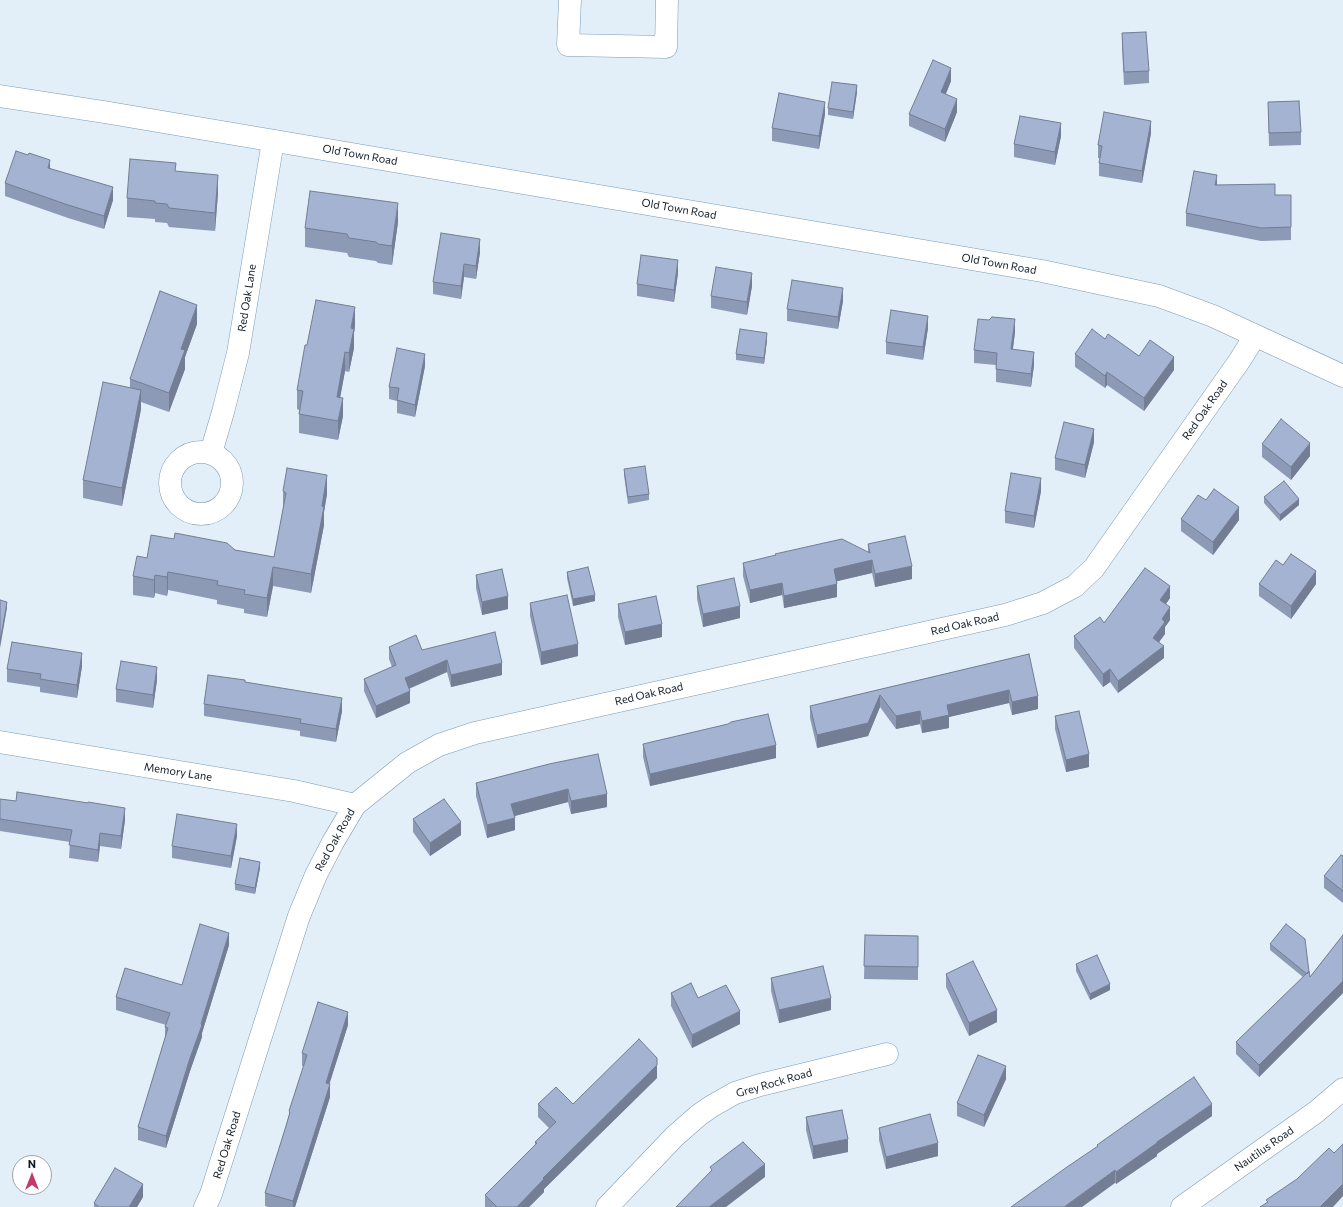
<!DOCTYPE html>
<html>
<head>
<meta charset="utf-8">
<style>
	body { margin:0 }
	#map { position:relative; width:1343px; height:1207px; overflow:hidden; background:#e2eff9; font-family:Commissioner,sans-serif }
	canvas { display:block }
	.north { position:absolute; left:12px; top:1155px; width:40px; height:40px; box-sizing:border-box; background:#fff; border:1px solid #9fa4a7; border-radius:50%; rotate:0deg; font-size:11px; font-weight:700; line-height:16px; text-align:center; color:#101c24 }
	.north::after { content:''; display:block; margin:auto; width:14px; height:18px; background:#c4386a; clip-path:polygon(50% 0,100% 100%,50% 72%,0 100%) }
</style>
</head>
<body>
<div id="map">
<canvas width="1343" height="1207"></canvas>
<div class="north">N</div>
</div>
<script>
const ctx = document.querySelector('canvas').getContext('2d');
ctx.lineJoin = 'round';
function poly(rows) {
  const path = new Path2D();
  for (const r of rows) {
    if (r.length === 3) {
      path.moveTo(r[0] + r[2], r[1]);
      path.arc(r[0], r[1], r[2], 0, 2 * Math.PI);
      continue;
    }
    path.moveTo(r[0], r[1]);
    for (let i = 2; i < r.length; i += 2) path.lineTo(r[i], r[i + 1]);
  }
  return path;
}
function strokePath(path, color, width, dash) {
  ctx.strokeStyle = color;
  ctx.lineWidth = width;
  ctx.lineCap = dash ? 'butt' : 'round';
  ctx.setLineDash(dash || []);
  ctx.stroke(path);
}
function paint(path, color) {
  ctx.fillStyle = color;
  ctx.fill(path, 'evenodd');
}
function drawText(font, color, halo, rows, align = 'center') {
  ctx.font = font + ' Commissioner,sans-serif';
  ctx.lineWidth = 3.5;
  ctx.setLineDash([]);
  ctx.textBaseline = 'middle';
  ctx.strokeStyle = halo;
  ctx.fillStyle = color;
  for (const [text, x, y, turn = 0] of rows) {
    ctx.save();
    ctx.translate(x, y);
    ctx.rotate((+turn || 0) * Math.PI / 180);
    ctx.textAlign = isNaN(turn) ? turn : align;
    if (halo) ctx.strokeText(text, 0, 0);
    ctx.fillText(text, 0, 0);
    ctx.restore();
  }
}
const minor = poly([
	[570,0,568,45,666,47,667,0],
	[201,483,31],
	[211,453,223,412,238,353,273,141],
	[0,742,294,791,355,805],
	[205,1207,211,1194,299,916,316,875,333,842,355,805,407,763,439,745,475,733,1005,615,1043,603,1075,586,1094,568,1240,360,1255,336],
	[607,1207,675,1136,699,1115,712,1106,735,1093,760,1085,887,1054],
	[1182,1207,1316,1112,1343,1089]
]);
const major = poly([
	[0,96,104,112,1042,271,1159,296,1213,316,1343,376]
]);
strokePath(minor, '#7d9bb3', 23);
strokePath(major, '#7d9bb3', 23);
strokePath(minor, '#fff', 22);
strokePath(major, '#fff', 22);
paint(poly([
	[1122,33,1149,71,1149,83,1124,85,1122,46],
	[951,81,946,94,957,112,945,142,909,126,909,114],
	[857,92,853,119,828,115,828,108],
	[1268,102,1301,132,1301,145,1269,146],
	[825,114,819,149,772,141,772,128],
	[1151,133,1142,183,1099,176,1099,163,1100,158,1098,158,1098,145],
	[1061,136,1055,165,1014,157,1014,144],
	[50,168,113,200,104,229,68,218,5,196,5,183],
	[176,171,218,193,215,231,169,227,167,223,155,222,155,219,127,217,127,198],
	[1217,185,1275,195,1291,195,1291,240,1261,241,1186,226,1186,213],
	[398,222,392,265,378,263,376,261,349,257,347,253,305,247,305,228],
	[480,252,476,279,464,277,461,299,433,294,433,282],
	[678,273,674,302,637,296,637,284],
	[752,286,747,315,711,308,711,296],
	[843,301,838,329,787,321,787,309],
	[197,324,185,357,185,369,169,412,141,402,141,409,122,506,83,498,83,480,130,388,130,379],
	[355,326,354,333,354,348,349,372,345,371,340,397,343,416,338,440,299,433,299,410,297,409,297,390],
	[928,328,923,360,886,354,886,342],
	[1015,332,1013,349,1034,365,1031,387,996,382,996,365,974,363,974,350],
	[1105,339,1139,356,1174,370,1144,411,1107,385,1105,388,1075,367,1075,354],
	[767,340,764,364,736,360,736,354],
	[425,366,415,417,397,413,397,401,389,399,389,387],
	[1094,442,1085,478,1055,470,1055,458],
	[1262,444,1310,456,1291,480,1262,457],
	[624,469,649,494,649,500,628,504,624,475],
	[283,491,327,494,324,512,324,525,311,593,273,586,267,617,244,613,244,609,217,604,217,600,168,590,167,596,155,593,154,598,133,595,133,576,147,558,235,550,274,557,283,510],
	[1041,491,1034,528,1005,523,1005,511],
	[1264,497,1299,505,1280,521,1264,503],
	[1206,500,1239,520,1213,555,1181,531,1181,519],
	[868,544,912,579,875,587,872,573,836,581,837,597,784,608,782,595,750,603,743,576,743,563,775,556,775,554,868,552],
	[1283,565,1316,584,1291,619,1259,596,1259,584],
	[567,572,595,601,573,606,567,578],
	[476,575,508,609,482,615,476,588],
	[697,586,740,618,703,627,697,599],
	[1170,598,1166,604,1170,620,1165,627,1165,634,1159,642,1164,658,1118,693,1110,682,1103,687,1074,648,1074,636,1104,623],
	[530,603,578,656,541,665,530,616],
	[618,604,662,637,625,645,618,617],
	[389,647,422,650,502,675,451,687,447,672,409,689,410,703,376,718,364,691,364,679,392,667,389,659],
	[1029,654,1038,709,1012,715,1009,703,949,717,949,728,922,733,920,724,896,729,880,707,868,736,817,748,810,718,810,706],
	[82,666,77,698,40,692,40,687,7,682,7,669],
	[157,680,153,708,116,702,116,689],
	[245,682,342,711,336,742,300,736,300,731,204,716,204,704],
	[1055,716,1089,767,1066,772,1055,729],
	[643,744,776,758,650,786,643,757],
	[549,764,607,807,571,814,568,802,514,816,515,830,487,838,476,796,476,783],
	[0,799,125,820,121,849,100,846,98,862,69,858,70,842,0,831],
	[413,819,461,835,430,856,413,832],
	[237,836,231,868,172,858,172,846],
	[1343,856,1343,903,1324,888,1324,876],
	[260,868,255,894,235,890,235,884],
	[865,935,918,936,918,980,864,979],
	[1343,935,1343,993,1259,1077,1236,1054,1236,1042,1303,977,1270,950,1270,944,1309,972,1310,977],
	[229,945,202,1033,202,1037,190,1071,166,1148,138,1140,138,1127,165,1038,165,1027,166,1025,116,1010,116,997,182,985],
	[1076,964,1110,990,1090,1000,1076,971],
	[946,974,997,1022,969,1036,946,987],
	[771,978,831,1010,779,1023,771,991],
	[671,993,740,1024,692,1048,671,1006],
	[348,1025,329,1084,330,1097,295,1207,268,1207,265,1206,265,1193,286,1126,289,1115,289,1111,304,1066,302,1066,302,1053],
	[657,1078,544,1189,544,1192,529,1207,485,1207,485,1195,535,1145,535,1142,549,1128,538,1117,538,1104,573,1104],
	[1006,1079,984,1127,957,1116,957,1103],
	[1212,1116,1157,1154,1157,1156,1116,1184,1097,1147,1097,1145],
	[806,1117,848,1152,813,1159,806,1130],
	[879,1128,938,1156,886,1169,879,1140],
	[143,1197,137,1207,94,1207,94,1203]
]), '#8d9ab5');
paint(poly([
	[951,68,951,81,941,105,941,92],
	[857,85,857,92,853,119,853,112],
	[957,99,957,112,945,142,945,129],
	[825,102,825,114,819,149,819,136],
	[1151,121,1151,133,1142,183,1142,171],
	[1061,123,1061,136,1055,165,1055,152],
	[50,160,50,173,48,168],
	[218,175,218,193,215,231,215,213],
	[1217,175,1217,188,1215,185],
	[113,187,113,200,104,229,104,216],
	[398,203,398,222,392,265,392,246],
	[480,239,480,252,476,279,476,266],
	[678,260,678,273,674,302,674,290],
	[464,264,464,277,461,299,461,286],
	[752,273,752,286,747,315,747,302],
	[843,288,843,301,838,329,838,317],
	[197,305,197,324,185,357,185,369,169,412,169,393,181,349],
	[355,307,355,326,354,333,354,348,349,372,349,353,351,328],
	[928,316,928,328,923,360,923,347],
	[1015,319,1015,332,1011,362,1011,349],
	[767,333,767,340,764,364,764,358],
	[345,352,345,371,337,415,337,397],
	[1034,352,1034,365,1031,387,1031,374],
	[425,354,425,366,415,417,415,405],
	[1174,357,1174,370,1144,411,1144,398],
	[1107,372,1107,385,1105,388,1105,376],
	[141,390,141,409,122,506,122,488],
	[343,398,343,416,338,440,338,421],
	[1094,429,1094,442,1085,478,1085,465],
	[1310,443,1310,456,1291,480,1291,467],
	[327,475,327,494,324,512,324,525,311,593,311,574],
	[1041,478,1041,491,1034,528,1034,516],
	[1299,499,1299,505,1280,521,1280,515],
	[1239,507,1239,520,1213,555,1213,542],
	[872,560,872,573,834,582,834,569],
	[912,566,912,579,875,587,875,574],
	[273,567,273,586,267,617,267,598],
	[1316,571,1316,584,1291,619,1291,606],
	[168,572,168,590,167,596,167,577],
	[155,575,155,593,154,598,154,580],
	[782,583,782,595,750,603,750,590],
	[837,584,837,597,784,608,784,596],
	[1170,586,1170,598,1160,612,1160,600],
	[595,595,595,601,573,606,573,599],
	[508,596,508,609,482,615,482,602],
	[7,602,7,608,0,648,0,642],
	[740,606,740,618,703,627,703,614],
	[1170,607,1170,620,1165,627,1165,634,1153,650,1153,638,1162,619],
	[662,624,662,637,625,645,625,632],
	[578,644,578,656,541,665,541,652],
	[1164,646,1164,658,1118,693,1118,681],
	[82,653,82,666,77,698,77,685],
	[447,660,447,672,405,690,405,678],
	[502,663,502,675,451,687,451,675],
	[157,667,157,680,153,708,153,695],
	[1110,669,1110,682,1103,687,1103,674],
	[1009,690,1009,703,949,717,949,728,922,733,922,721,947,705],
	[410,691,410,703,376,718,376,706],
	[880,695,880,707,868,736,817,748,817,735],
	[1038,696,1038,709,1012,715,1012,702],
	[342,698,342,711,336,742,336,729],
	[920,711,920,724,896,729,896,716],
	[776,745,776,758,650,786,650,774],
	[1089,754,1089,767,1066,772,1066,760],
	[568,789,568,802,511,817,511,804],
	[607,794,607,807,571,814,571,801],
	[125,808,125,820,121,849,121,836],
	[515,818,515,830,487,838,487,825],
	[461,822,461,835,430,856,430,843],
	[237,824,237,836,231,868,231,856],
	[100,833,100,846,98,862,98,850],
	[260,862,260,868,255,894,255,888],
	[229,933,229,945,202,1033,202,1037,190,1071,166,1148,166,1136,201,1024],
	[1343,981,1343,993,1259,1077,1259,1065],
	[1110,984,1110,990,1090,1000,1090,994],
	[831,998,831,1010,779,1023,779,1010],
	[997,1010,997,1022,969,1036,969,1023],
	[740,1011,740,1024,692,1048,692,1035],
	[348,1012,348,1025,326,1095,326,1083],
	[657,1065,657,1078,544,1189,544,1192,529,1207,517,1207,543,1178],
	[1006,1066,1006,1079,984,1127,984,1115],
	[330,1084,330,1097,295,1207,293,1207,293,1201],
	[1212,1104,1212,1116,1157,1154,1157,1156,1116,1184,1116,1172,1157,1142],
	[848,1139,848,1152,813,1159,813,1146],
	[938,1143,938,1156,886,1169,886,1157],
	[765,1164,765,1177,726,1207,709,1207],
	[1115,1170,1115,1183,1082,1207,1064,1207],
	[143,1184,143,1197,137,1207,129,1207],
	[1343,1184,1343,1196,1333,1207,1320,1207]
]), '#737d93');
const building = poly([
	[1146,32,1149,71,1124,72,1122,33,1146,32],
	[933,60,951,68,941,92,957,99,945,129,909,114,933,60],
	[832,82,857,85,853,112,828,108,832,82],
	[779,93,825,102,819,136,772,128,779,93],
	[1299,101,1301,132,1269,133,1268,102,1299,101],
	[1104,112,1151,121,1142,171,1099,163,1102,146,1098,145,1104,112],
	[1020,116,1061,123,1055,152,1014,144,1020,116],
	[16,151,28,155,29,153,50,160,48,168,113,187,104,216,68,205,5,183,16,151],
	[130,159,176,163,175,171,218,175,215,213,169,208,167,204,155,203,155,201,127,198,130,159],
	[1194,171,1217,175,1215,185,1275,184,1275,195,1291,195,1291,227,1261,228,1186,213,1194,171],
	[310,191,398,203,392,246,378,244,376,242,349,238,347,234,305,228,310,191],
	[441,233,480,239,476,266,464,264,461,286,433,282,441,233],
	[641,255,678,260,674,290,637,284,641,255],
	[716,267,752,273,747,302,711,296,716,267],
	[792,280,843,288,838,317,787,309,792,280],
	[160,291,197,305,181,349,185,350,169,393,130,379,160,291],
	[316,300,355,307,351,328,354,329,349,353,345,352,337,397,343,398,338,421,299,414,303,391,297,390,305,345,307,345,316,300],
	[891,310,928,316,923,347,886,342,891,310],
	[992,317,1015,319,1011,349,1034,352,1031,374,996,369,997,353,974,350,978,319,989,320,992,317],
	[740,329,767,333,764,358,736,354,740,329],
	[1092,329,1105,339,1108,334,1139,356,1150,340,1174,357,1144,398,1107,372,1105,376,1075,354,1092,329],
	[397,348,425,354,415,405,397,400,399,388,389,387,397,348],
	[103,382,141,390,122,488,83,480,103,382],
	[1281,419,1310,443,1291,467,1262,444,1281,419],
	[1064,422,1094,429,1085,465,1055,458,1064,422],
	[645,466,649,494,628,497,624,469,645,466],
	[287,468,327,475,322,506,324,507,311,574,273,567,267,598,244,594,245,590,217,585,218,581,168,572,167,577,155,575,154,580,133,576,137,556,147,558,151,535,174,539,175,533,227,543,235,550,274,557,286,493,283,491,287,468],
	[1011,473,1041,478,1034,516,1005,511,1011,473],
	[1284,481,1299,499,1280,515,1264,497,1284,481],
	[1214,489,1239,507,1213,542,1181,519,1198,495,1206,500,1214,489],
	[905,536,912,566,875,574,872,560,834,569,837,584,784,596,782,583,750,590,743,563,776,555,775,554,842,539,870,553,868,544,905,536],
	[1291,554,1316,571,1291,606,1259,584,1276,560,1283,565,1291,554],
	[588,567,595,595,573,599,567,572,588,567],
	[1145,568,1170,586,1160,600,1170,607,1162,619,1165,622,1153,638,1164,646,1118,681,1110,669,1103,674,1074,636,1100,617,1104,623,1145,568],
	[502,569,508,596,482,602,476,575,502,569],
	[734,578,740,606,703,614,697,586,734,578],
	[567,595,578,644,541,652,530,603,567,595],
	[656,596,662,624,625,632,618,604,656,596],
	[0,600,7,602,0,642,0,600],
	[495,632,502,663,451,675,447,660,405,678,410,691,376,706,364,679,396,665,389,647,416,635,422,650,495,632],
	[12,642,82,653,77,685,40,679,41,674,7,669,12,642],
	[1029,654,1038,696,1012,702,1009,690,947,705,949,715,922,721,920,711,896,716,880,695,868,723,817,735,810,706,1029,654],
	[121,661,157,667,153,695,116,689,121,661],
	[208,675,245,680,245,682,342,698,336,729,300,723,301,719,204,704,208,675],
	[1079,711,1089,754,1066,760,1055,716,1079,711],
	[768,714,776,745,650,774,643,744,728,724,731,722,768,714],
	[598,754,607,794,571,801,568,789,511,804,515,818,487,825,476,783,549,764,598,754],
	[17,792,88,803,88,802,125,808,121,836,100,833,98,850,69,845,72,830,0,819,0,799,16,801,17,792],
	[444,799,461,822,430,843,413,819,444,799],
	[177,814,237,824,231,856,172,846,177,814],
	[1341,855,1343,856,1343,891,1324,876,1341,855],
	[240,858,260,862,255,888,235,884,240,858],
	[200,924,229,933,201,1024,202,1025,190,1058,166,1136,138,1127,168,1028,165,1027,170,1013,116,997,125,968,182,985,200,924],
	[1286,924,1305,939,1309,972,1307,974,1270,944,1286,924],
	[865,935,918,936,918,967,864,966,865,935],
	[1343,935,1343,981,1259,1065,1236,1042,1309,971,1310,977,1343,935],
	[1097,955,1110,984,1090,994,1076,964,1097,955],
	[973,961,997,1010,969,1023,946,974,973,961],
	[823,966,831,998,779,1010,771,978,823,966],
	[691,983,698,998,726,985,740,1011,692,1035,671,993,691,983],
	[318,1002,348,1012,326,1083,330,1084,293,1201,265,1193,286,1126,290,1112,289,1111,307,1055,302,1053,318,1002],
	[639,1039,657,1058,657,1065,543,1178,544,1179,517,1207,497,1207,485,1195,537,1143,535,1142,556,1122,538,1104,556,1087,573,1104,639,1039],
	[978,1055,1006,1066,984,1115,957,1103,978,1055],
	[1194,1077,1212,1104,1157,1142,1157,1143,1116,1172,1115,1170,1064,1207,1011,1207,1067,1167,1098,1146,1097,1145,1138,1116,1194,1077],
	[842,1110,848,1139,813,1146,806,1117,842,1110],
	[930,1114,938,1143,886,1157,879,1128,930,1114],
	[743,1142,765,1164,709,1207,676,1207,712,1170,710,1167,743,1142],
	[1343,1144,1343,1184,1320,1207,1260,1207,1268,1202,1266,1200,1297,1179,1329,1148,1334,1153,1343,1144],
	[115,1168,143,1184,129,1207,99,1207,94,1203,115,1168]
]);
paint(building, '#a4b3d2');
strokePath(building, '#737d93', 1);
drawText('11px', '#101c24', '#fff', [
	["Old Town Road",360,155,10],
	["Old Town Road",679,209,10],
	["Old Town Road",999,264,10],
	["Red Oak Lane",247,298,-81],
	["Red Oak Road",1205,410,-55],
	["Red Oak Road",965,624,-13],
	["Red Oak Road",649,694,-13],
	["Memory Lane",178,772,9],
	["Red Oak Road",335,840,-61],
	["Grey Rock Road",774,1083,-16],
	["Red Oak Road",227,1145,-73],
	["Nautilus Road",1264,1149,-35]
]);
</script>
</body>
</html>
